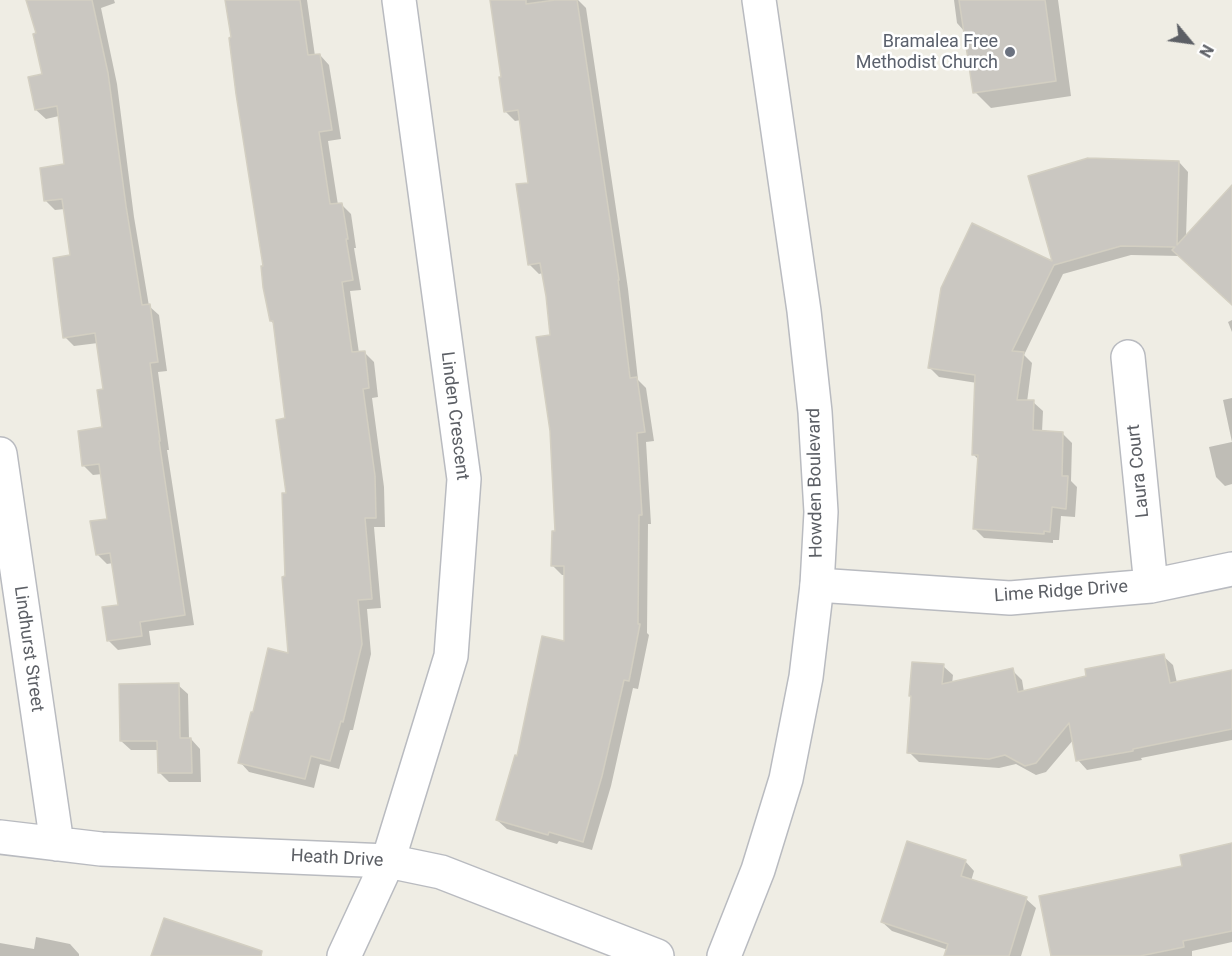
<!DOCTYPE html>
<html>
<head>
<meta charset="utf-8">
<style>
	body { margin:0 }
	#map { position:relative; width:1232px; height:956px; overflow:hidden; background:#efede4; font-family:Roboto,sans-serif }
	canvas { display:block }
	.north { position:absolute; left:1160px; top:12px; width:60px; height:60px; -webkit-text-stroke:4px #fff; paint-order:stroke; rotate:119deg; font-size:16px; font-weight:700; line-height:24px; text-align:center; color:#5c5f65 }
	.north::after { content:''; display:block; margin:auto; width:21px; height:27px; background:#5c5f65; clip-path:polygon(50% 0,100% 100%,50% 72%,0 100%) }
</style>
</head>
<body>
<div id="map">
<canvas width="1232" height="956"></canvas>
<div class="north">N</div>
</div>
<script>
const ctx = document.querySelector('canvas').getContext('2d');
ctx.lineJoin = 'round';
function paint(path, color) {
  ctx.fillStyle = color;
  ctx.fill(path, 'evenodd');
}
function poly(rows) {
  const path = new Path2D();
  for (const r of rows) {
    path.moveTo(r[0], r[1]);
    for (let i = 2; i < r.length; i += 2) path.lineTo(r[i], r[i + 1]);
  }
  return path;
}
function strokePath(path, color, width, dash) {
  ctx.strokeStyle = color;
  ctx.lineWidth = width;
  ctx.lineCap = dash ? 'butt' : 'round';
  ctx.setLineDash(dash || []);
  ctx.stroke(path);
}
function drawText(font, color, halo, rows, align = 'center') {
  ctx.font = font + ' Roboto,sans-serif';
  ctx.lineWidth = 5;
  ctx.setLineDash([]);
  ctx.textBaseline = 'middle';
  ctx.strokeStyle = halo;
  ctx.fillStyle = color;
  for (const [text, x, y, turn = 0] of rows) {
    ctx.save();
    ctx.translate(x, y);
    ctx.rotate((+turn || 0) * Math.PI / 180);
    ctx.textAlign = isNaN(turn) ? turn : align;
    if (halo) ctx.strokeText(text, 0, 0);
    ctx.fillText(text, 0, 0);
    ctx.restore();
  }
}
paint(poly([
	[28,0,114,0,115,3,101,8,117,84,134,217,149,306,159,315,167,371,158,372,169,450,167,450,194,625,149,631,151,645,118,650,108,640,120,606,113,563,107,564,97,554,109,520,102,474,93,475,84,466,104,428,105,391,98,343,74,346,65,337,72,257,65,209,55,210,46,201,66,166,59,116,46,119,36,110,44,75,38,34],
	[227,0,307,0,315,56,320,55,329,65,336,107,341,139,328,141,338,205,341,204,351,214,356,248,354,248,361,290,350,291,359,353,364,352,374,362,378,397,372,398,384,487,385,527,374,527,381,608,367,609,371,654,353,730,350,730,339,769,320,764,314,788,249,772,240,762,290,655,287,578,286,420,274,324,271,321],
	[490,0,578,0,586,8,628,289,638,380,646,388,654,441,646,442,651,524,648,524,647,633,649,635,638,689,633,688,611,786,592,850,559,841,557,844,507,829,497,820,519,758,565,642,566,575,562,575,553,566,557,532,552,336,543,273,539,274,529,264,530,184,521,120,515,121,505,111,502,78,492,2],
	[954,0,1058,0,1071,96,991,108,975,92,965,32,957,23],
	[1179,162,1188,172,1186,237,1232,197,1232,303,1180,256,1131,255,1063,274,1024,355,1032,363,1027,402,1033,402,1043,411,1042,432,1062,433,1072,443,1071,481,1077,487,1075,517,1061,516,1059,540,1053,540,1053,543,984,538,975,529,979,460,973,454,977,383,939,377,930,368],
	[1232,320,1232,332,1228,322],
	[1232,398,1232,442,1223,400],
	[1232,442,1232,484,1225,486,1216,477,1209,447],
	[1163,656,1173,665,1177,683,1232,672,1232,740,1141,758,1142,760,1087,770,1078,760,1074,739,1046,772,1036,775,1016,764,999,768,919,762,909,752,943,666,953,675,952,684,1012,670,1022,680,1024,692],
	[178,685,188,694,189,739,191,739,200,749,201,782,169,782,159,772,159,750,131,750,121,741],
	[1232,845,1232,942,1192,951,1192,956,1053,956,1184,867],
	[965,861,974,871,971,881,1026,899,1036,908,1021,956,946,956,948,950,892,931,882,922],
	[36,937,70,944,79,954,79,956,0,956,0,943,34,949]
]), '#0003');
const building = poly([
	[26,0,92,0,108,73,126,206,142,305,150,304,158,362,150,363,160,441,159,441,185,615,140,622,142,636,107,641,102,607,118,605,110,553,96,555,90,521,107,519,99,464,82,466,78,431,102,427,97,390,103,389,95,333,63,338,53,258,70,255,62,199,44,201,40,168,64,164,57,106,35,110,28,77,42,74,33,34,36,33,26,0],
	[225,0,300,0,308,55,320,54,332,130,319,132,330,204,342,203,348,239,346,239,353,280,342,282,352,352,365,351,369,388,363,389,375,476,376,518,365,518,372,599,358,600,362,644,343,722,341,721,330,761,311,756,305,779,238,763,251,712,253,712,268,648,288,653,282,577,285,576,282,493,286,493,276,420,285,418,273,321,270,321,263,287,261,266,263,266,236,94,229,38,231,37,225,0],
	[490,0,526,0,526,4,555,0,577,0,619,280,618,280,630,378,637,377,645,432,637,433,642,515,639,515,638,624,640,624,629,681,624,680,602,776,583,842,549,832,548,835,496,820,515,755,517,756,542,636,564,641,564,566,551,566,552,531,555,531,550,431,536,337,550,335,546,296,540,263,528,265,516,184,528,183,518,110,504,112,499,77,501,77,490,0],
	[959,0,1045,0,1056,81,973,93,959,0],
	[1088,158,1179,161,1177,245,1232,185,1232,305,1172,250,1175,247,1121,246,1054,265,1012,351,1024,352,1017,400,1034,400,1033,430,1063,432,1062,476,1068,476,1066,509,1052,507,1050,532,1044,531,1044,534,973,529,978,455,972,455,975,375,928,368,941,288,972,223,1052,261,1028,176,1088,158],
	[1164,654,1170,683,1232,670,1232,729,1133,749,1133,751,1076,761,1069,723,1036,763,1025,766,1005,755,989,759,907,753,911,696,909,696,912,662,944,664,942,684,1013,668,1018,692,1086,676,1085,669,1164,654],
	[179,683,180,738,191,738,192,773,158,773,157,741,120,741,119,684,179,683],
	[907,841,966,860,961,876,1027,897,1009,956,944,956,948,944,881,922,907,841],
	[1232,843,1232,931,1183,941,1184,947,1140,956,1051,956,1039,896,1182,866,1180,855,1232,843],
	[164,918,262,951,261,956,151,956,164,918]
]);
paint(building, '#cac7c1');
strokePath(building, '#d3cfc2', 1.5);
const minor = poly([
	[1128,357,1151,586],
	[0,454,57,844],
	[817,585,1010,598,1151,586,1232,569],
	[0,837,101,849,388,861,441,872,657,956],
	[344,956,388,861,451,656,464,479,399,0]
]);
const tertiary = poly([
	[724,956,758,870,786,779,806,677,817,585,821,512,815,412,804,311,759,0]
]);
strokePath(minor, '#b9bbc0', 36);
strokePath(tertiary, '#b9bbc0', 36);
strokePath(minor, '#fff', 33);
strokePath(tertiary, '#fff', 33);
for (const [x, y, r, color] of [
	[1010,52,6,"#6b7280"]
]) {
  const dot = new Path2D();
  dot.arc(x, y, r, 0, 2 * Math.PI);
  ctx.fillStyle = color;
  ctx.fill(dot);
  strokePath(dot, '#fff', 2);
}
drawText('18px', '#5b616d', '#fff', [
	["Bramalea Free",998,42],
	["Methodist Church",998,63]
], 'right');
drawText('18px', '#5c5f65', '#fff', [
	["Linden Crescent",454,416,83],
	["Laura Court",1139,471,-96],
	["Howden Boulevard",816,483,-91],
	["Lime Ridge Drive",1061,592,-4],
	["Lindhurst Street",28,649,82],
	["Heath Drive",337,859,3]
]);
</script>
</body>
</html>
